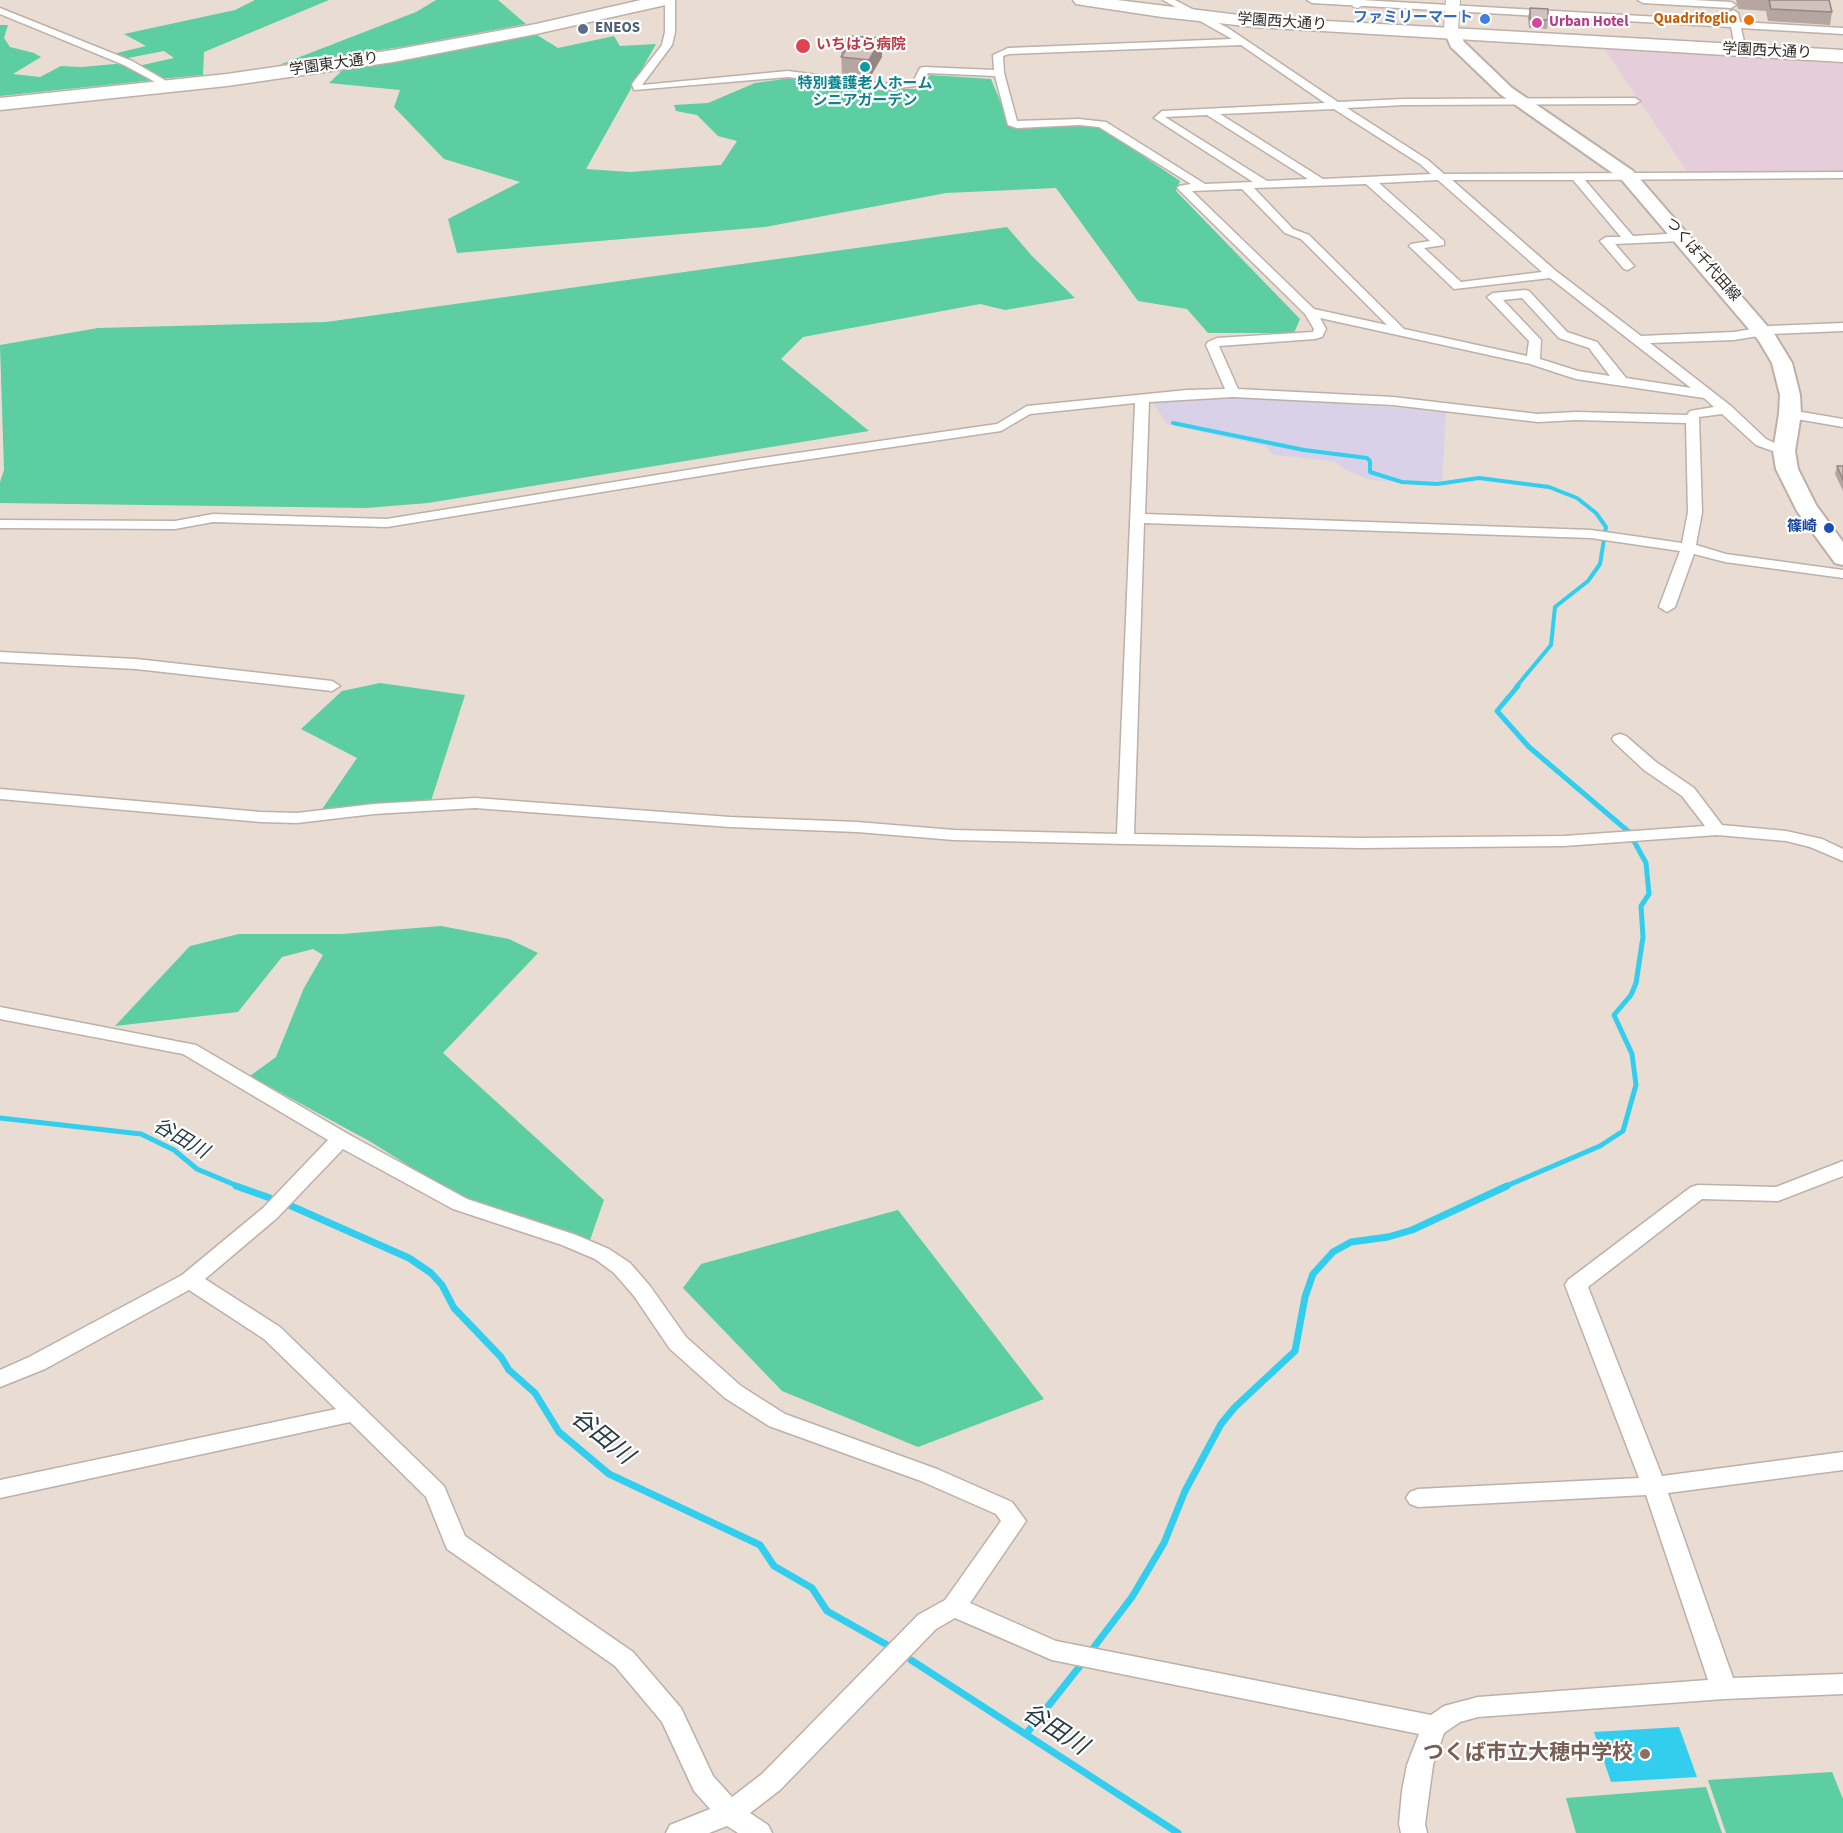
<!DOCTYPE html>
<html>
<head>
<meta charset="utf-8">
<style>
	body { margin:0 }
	canvas { display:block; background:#e9dcd2 }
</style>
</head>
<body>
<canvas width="1843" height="1833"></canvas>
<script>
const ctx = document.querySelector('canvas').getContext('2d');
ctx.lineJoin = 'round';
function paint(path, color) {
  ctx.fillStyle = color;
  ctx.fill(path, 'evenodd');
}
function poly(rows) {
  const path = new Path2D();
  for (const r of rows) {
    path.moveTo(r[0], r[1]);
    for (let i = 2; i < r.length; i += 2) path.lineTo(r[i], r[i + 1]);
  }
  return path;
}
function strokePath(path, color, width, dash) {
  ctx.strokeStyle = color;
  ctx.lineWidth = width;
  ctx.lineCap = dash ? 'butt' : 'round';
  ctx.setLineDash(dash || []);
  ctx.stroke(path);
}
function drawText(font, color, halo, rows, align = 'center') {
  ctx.font = font + ' "Source Sans 3","Noto Sans JP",sans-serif';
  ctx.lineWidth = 4.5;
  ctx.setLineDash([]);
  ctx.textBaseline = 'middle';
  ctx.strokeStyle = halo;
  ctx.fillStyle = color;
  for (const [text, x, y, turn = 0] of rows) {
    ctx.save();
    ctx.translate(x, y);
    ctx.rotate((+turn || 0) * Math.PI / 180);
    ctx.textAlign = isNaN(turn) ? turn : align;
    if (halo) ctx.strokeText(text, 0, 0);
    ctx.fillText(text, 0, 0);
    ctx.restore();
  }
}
paint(poly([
	[1602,45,1843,59,1843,173,1688,173]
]), '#e5ceda');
paint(poly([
	[1232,396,1446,411,1442,481,1428,484,1370,480,1346,470,1334,461,1274,455,1265,446,1167,424,1153,403,1184,398]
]), '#d8d1e7');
paint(poly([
	[255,0,329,0,204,52,203,75,160,79,138,66,174,58,164,51,123,59,113,54,146,46,124,34,235,10],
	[436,0,498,0,526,24,401,47,279,65,416,12],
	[0,25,8,25,4,38,10,47,34,53,41,57,13,74,40,77,61,66,82,67,126,63,155,80,0,96],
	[537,35,558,48,614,36,620,46,656,44,586,169,630,172,721,165,737,141,718,136,697,115,676,111,674,105,708,103,755,83,791,78,870,89,919,89,930,75,991,79,1010,125,1096,124,1180,181,1176,191,1300,319,1294,333,1208,333,1187,309,1138,301,1056,188,946,193,765,227,457,253,448,219,520,182,444,159,394,107,400,90,329,83,348,65],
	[1007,227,1032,256,1075,298,1005,310,980,304,803,337,781,359,869,431,428,503,366,508,0,503,0,482,4,470,0,345,98,328,326,322],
	[380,683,465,695,431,801,314,821,357,758,301,729,342,691],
	[441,926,509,939,538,953,443,1053,604,1200,590,1240,457,1196,371,1142,250,1076,276,1057,304,988,323,955,313,949,282,957,238,1012,115,1026,190,946,239,934,342,934],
	[898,1210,1044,1399,918,1447,782,1391,683,1288,701,1264],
	[1832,1772,1843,1799,1843,1833,1726,1833,1708,1780],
	[1706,1787,1722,1833,1576,1833,1566,1798]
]), '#5ccea1');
paint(poly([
	[1679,1727,1697,1777,1611,1782,1594,1732]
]), '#33ceee');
strokePath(poly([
	[1173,423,1304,450,1367,458,1370,461,1370,472,1402,482,1437,484,1479,478,1549,487,1577,498,1596,513,1606,527,1600,564,1588,581,1555,607,1551,645,1516,687]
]), '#33ceee', 4);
strokePath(poly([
	[0,1118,141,1134,174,1150,197,1169,240,1187],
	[1504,1187,1600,1146,1623,1131,1636,1085,1632,1054,1614,1015,1631,995,1636,983,1643,937,1641,906,1649,894,1646,863,1629,832,1529,747,1497,711,1518,686]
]), '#33ceee', 5);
strokePath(poly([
	[236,1186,270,1198],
	[289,1205,409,1258,431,1273,442,1285,454,1308,501,1357,509,1370,535,1393,559,1432,609,1474,760,1545,774,1566,812,1588,827,1611,889,1646],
	[1094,1647,1132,1597,1164,1543,1185,1491,1221,1424,1235,1407,1295,1351,1305,1297,1313,1274,1333,1252,1351,1242,1388,1237,1412,1230,1507,1186],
	[911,1660,1178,1833],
	[1026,1734,1080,1666]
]), '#33ceee', 7);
const street = poly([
	[665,0,675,0,675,32,672,45,642,85,788,71,884,84,914,80,920,68,924,67,994,70,993,55,1008,48,1232,39,1163,0,1175,0,1228,28,1338,102,1404,99,1635,98,1640,101,1635,104,1404,105,1347,108,1428,160,1444,174,1843,172,1843,178,1585,180,1633,236,1682,233,1688,237,1682,241,1615,244,1634,266,1628,270,1624,269,1600,241,1606,237,1621,237,1573,180,1452,180,1556,271,1641,336,1734,332,1770,326,1843,323,1843,331,1770,334,1734,340,1650,343,1731,406,1766,439,1791,451,1784,455,1756,445,1722,414,1699,417,1702,512,1696,545,1726,554,1843,570,1843,578,1725,562,1694,554,1675,607,1667,612,1659,607,1680,551,1591,538,1144,523,1134,834,1361,838,1564,836,1705,826,1682,796,1644,770,1614,742,1612,739,1614,736,1620,734,1626,736,1656,762,1694,788,1722,825,1786,831,1822,839,1843,849,1843,861,1810,847,1786,841,1717,835,1564,846,1361,848,1125,844,954,840,857,832,730,827,475,808,374,814,297,823,261,822,0,799,0,789,261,812,297,813,374,804,475,798,730,817,857,822,954,830,1117,834,1135,403,1030,414,1001,431,749,468,387,527,213,522,175,529,0,528,0,520,175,521,213,514,387,519,749,460,997,424,1027,406,1187,390,1225,389,1206,345,1208,342,1217,338,1313,332,1314,329,1305,314,1177,188,1179,186,1191,184,1099,127,1079,125,1017,128,1008,125,995,76,928,73,922,85,884,90,788,77,634,90,632,84,662,45,665,32,665,0],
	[1241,45,1325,103,1162,111,1154,118,1253,182,1205,184,1106,122,1079,119,1017,121,1004,73,1003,56,1009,54,1241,45],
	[1334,109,1420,164,1431,174,1323,179,1220,114,1334,109],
	[1207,115,1308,179,1267,181,1165,117,1207,115],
	[1438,180,1542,272,1461,282,1424,248,1444,245,1444,241,1379,183,1438,180],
	[1366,184,1430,241,1411,244,1409,246,1454,289,1550,278,1691,388,1626,378,1597,342,1567,332,1529,291,1525,290,1493,293,1487,297,1529,341,1527,356,1404,329,1309,235,1293,229,1254,188,1366,184],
	[1242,189,1285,233,1301,239,1387,325,1314,309,1192,191,1242,189],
	[1522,298,1559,338,1589,348,1610,376,1578,371,1540,359,1541,340,1503,300,1522,298],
	[1320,318,1530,364,1576,379,1704,398,1714,407,1690,411,1687,415,1576,412,1538,414,1393,397,1238,389,1219,346,1315,339,1322,337,1326,329,1320,318],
	[1233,397,1393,405,1538,422,1576,420,1686,423,1688,512,1682,543,1591,530,1145,514,1149,402,1233,397],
	[1307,0,1361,0,1730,21,1728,13,1733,10,1738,13,1740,22,1843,28,1843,34,1741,28,1745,46,1740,49,1735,46,1731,27,1312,3,1307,0],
	[1638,0,1693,0,1731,2,1736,5,1731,8,1643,3,1638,0],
	[0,8,132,61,168,82,159,84,124,65,0,14,0,8],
	[1790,410,1843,419,1843,427,1785,417,1783,414,1790,410],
	[0,652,136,659,332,681,340,686,332,691,136,669,0,662,0,652],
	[0,1007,196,1045,348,1134,467,1199,576,1235,609,1249,630,1263,650,1286,686,1337,741,1386,785,1414,937,1469,1012,1502,1026,1521,970,1603,1056,1641,1431,1715,1444,1706,1478,1697,1708,1680,1646,1495,1418,1507,1410,1504,1406,1498,1410,1492,1418,1489,1639,1478,1565,1285,1568,1280,1691,1187,1698,1185,1776,1187,1843,1161,1843,1176,1778,1201,1702,1199,1588,1287,1662,1476,1843,1452,1843,1470,1668,1493,1733,1678,1843,1674,1843,1694,1724,1699,1478,1717,1460,1722,1444,1733,1433,1765,1425,1824,1427,1833,1401,1833,1399,1824,1402,1791,1407,1765,1419,1734,1052,1660,955,1618,936,1629,780,1790,750,1813,768,1825,772,1833,738,1833,727,1826,709,1833,666,1833,670,1825,710,1809,694,1791,662,1722,615,1666,447,1549,426,1497,350,1422,0,1498,0,1480,336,1409,264,1339,189,1290,45,1369,0,1387,0,1370,29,1357,182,1275,263,1208,328,1140,183,1054,0,1019,0,1007],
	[343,1149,453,1209,562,1245,595,1259,614,1273,634,1296,670,1349,725,1398,769,1426,921,1481,996,1514,1001,1521,945,1600,918,1615,762,1774,732,1797,713,1776,681,1708,633,1652,465,1536,444,1486,280,1327,205,1279,277,1218,343,1149]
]);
const secondary = poly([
	[1351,0,1365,0,1365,4,1358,8,1353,7,1351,0],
	[1446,0,1460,0,1458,29,1451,33,1444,29,1446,0]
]);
const primary = poly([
	[1451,24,1456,26,1464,42,1512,88,1633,171,1775,335,1792,363,1800,395,1801,414,1795,451,1798,469,1816,505,1843,542,1843,565,1835,563,1797,511,1776,469,1773,451,1779,414,1780,395,1772,363,1759,341,1621,179,1500,94,1451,47,1443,29,1451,24]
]);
const highway = poly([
	[641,0,673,0,670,4,536,34,393,62,227,86,0,110,0,98,227,74,393,50,536,24,641,0],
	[1073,0,1117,0,1255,17,1843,50,1843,62,1255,27,1162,17,1082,5,1076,4,1073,0]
]);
strokePath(street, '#bdb0a7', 3);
strokePath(secondary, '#bdb0a7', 2);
strokePath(primary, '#bdb0a7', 4);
strokePath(highway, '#bdb0a7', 3);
paint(street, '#fff');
paint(secondary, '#fff');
paint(primary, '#fff');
paint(highway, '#fff');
paint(poly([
	[1736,0,1829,0,1832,12,1830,25,1768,21,1766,11,1738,9],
	[1530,8,1548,20,1547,29,1529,28,1528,18],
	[848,36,882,57,869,79,842,76,841,48],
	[1837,466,1843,466,1843,491,1835,474]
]), '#b5a6a2');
paint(poly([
	[882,38,882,57,869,79,869,60]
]), '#938784');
const building = poly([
	[1769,0,1829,0,1832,12,1771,9,1769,0],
	[1530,8,1548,9,1548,20,1530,19,1530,8],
	[848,36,882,38,869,60,841,57,847,48,841,48,848,36],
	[1837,466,1843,466,1843,480,1837,466]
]);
paint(building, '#d2c1bc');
strokePath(building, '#938784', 1.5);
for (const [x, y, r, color] of [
	[1485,19,6,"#3f7fe0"],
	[1749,20,6,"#e8710a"],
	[1537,23,6,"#d1479c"],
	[583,29,6,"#5c6f8a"],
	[803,46,8,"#e0444e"],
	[865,67,6,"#0f9aa8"],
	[1829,528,6,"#1a4fb4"],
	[1645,1754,6,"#8d6e63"]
]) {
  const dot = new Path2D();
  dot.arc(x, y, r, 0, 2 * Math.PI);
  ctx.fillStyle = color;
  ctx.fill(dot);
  strokePath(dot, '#fff', 2);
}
drawText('bold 15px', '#366cbe', '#fff', [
	["ファミリーマート",1473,19]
], 'right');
drawText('bold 15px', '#c56008', '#fff', [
	["Quadrifoglio",1737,20]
], 'right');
drawText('15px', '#2f2a26', '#fff', [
	["学園西大通り",1282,23,4],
	["学園西大通り",1767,52,3],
	["学園東大通り",334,65,-8],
	["つくば千代田線",1702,260,49]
]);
drawText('bold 15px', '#b23c85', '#fff', [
	["Urban Hotel",1549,23]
], 'left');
drawText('bold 15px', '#4e5e75', '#fff', [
	["ENEOS",595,29]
], 'left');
drawText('bold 15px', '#be3a42', '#fff', [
	["いちはら病院",816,46]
], 'left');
drawText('bold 15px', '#0d838f', '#fff', [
	["特別養護老人ホーム",865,85],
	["シニアガーデン",865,102]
]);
drawText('bold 15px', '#164399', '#fff', [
	["篠崎",1817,528]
], 'right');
drawText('italic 20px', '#253d43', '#fff', [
	["谷田川",180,1140,30]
]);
drawText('bold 21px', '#785e54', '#fff', [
	["つくば市立大穂中学校",1633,1754]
], 'right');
drawText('italic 24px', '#253d43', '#fff', [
	["谷田川",601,1438,39],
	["谷田川",1054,1731,33]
]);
</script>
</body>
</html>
